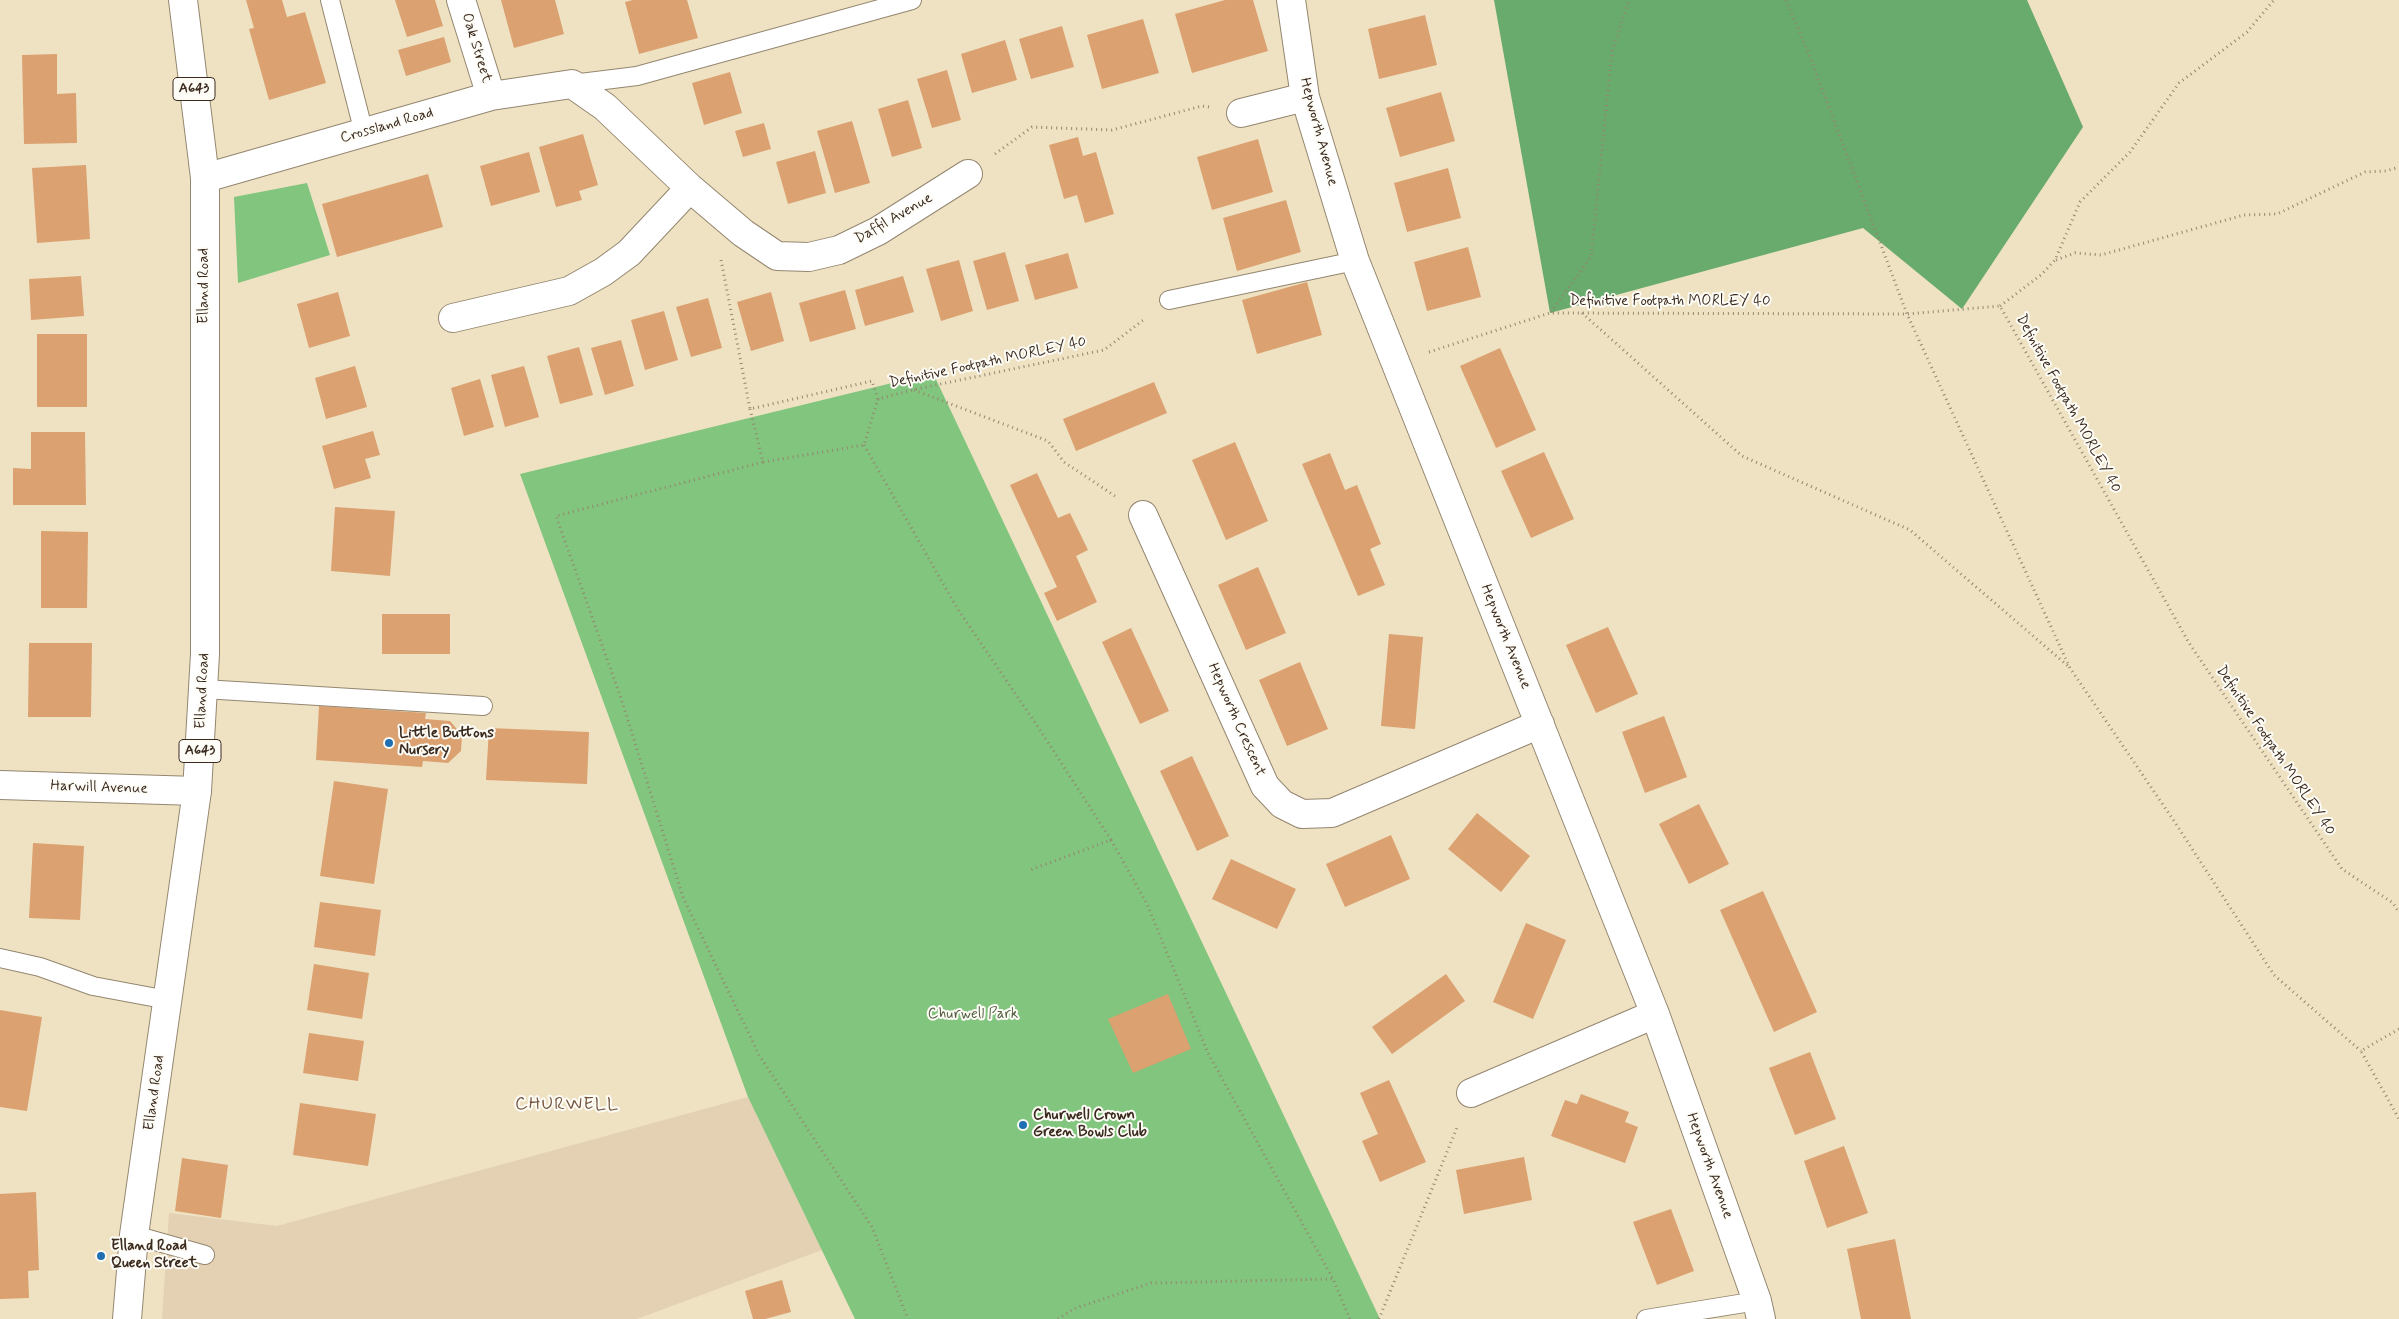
<!DOCTYPE html>
<html>
<head>
<meta charset="utf-8">
<style>
	body { margin:0 }
	canvas { display:block; background:#eee2c2 }
</style>
</head>
<body>
<canvas width="2399" height="1319"></canvas>
<script>
const ctx = document.querySelector('canvas').getContext('2d');
ctx.lineJoin = 'round';
function paint(path, color) {
  ctx.fillStyle = color;
  ctx.fill(path, 'evenodd');
}
function poly(rows) {
  const path = new Path2D();
  for (const r of rows) {
    path.moveTo(r[0], r[1]);
    for (let i = 2; i < r.length; i += 2) path.lineTo(r[i], r[i + 1]);
  }
  return path;
}
function strokePath(path, color, width, dash) {
  ctx.strokeStyle = color;
  ctx.lineWidth = width;
  ctx.lineCap = dash ? 'butt' : 'round';
  ctx.setLineDash(dash || []);
  ctx.stroke(path);
}
function drawText(font, color, halo, rows, align = 'center') {
  ctx.font = font + ' Mynerve,sans-serif';
  ctx.lineWidth = 4;
  ctx.setLineDash([]);
  ctx.textBaseline = 'middle';
  ctx.strokeStyle = halo;
  ctx.fillStyle = color;
  for (const [text, x, y, turn = 0] of rows) {
    ctx.save();
    ctx.translate(x, y);
    ctx.rotate((+turn || 0) * Math.PI / 180);
    ctx.textAlign = isNaN(turn) ? turn : align;
    if (halo) ctx.strokeText(text, 0, 0);
    ctx.fillText(text, 0, 0);
    ctx.restore();
  }
}
paint(poly([
	[748,1097,822,1250,637,1319,162,1319,169,1213,277,1226]
]), '#e4d1b4');
paint(poly([
	[307,183,330,255,238,283,234,197],
	[933,373,1380,1319,855,1319,748,1097,520,474]
]), '#82c57e');
paint(poly([
	[1494,0,2027,0,2083,127,1962,309,1863,228,1550,313]
]), '#69aa6d');
paint(poly([
	[246,0,282,0,287,17,305,12,326,83,269,100,249,29,254,28],
	[395,0,435,0,443,26,407,37],
	[501,0,555,0,564,34,514,48],
	[633,0,687,0,698,38,639,54,625,2],
	[1225,0,1253,0,1268,51,1192,73,1175,14],
	[1425,15,1437,65,1379,79,1368,29],
	[1143,19,1159,73,1102,89,1087,35],
	[1062,26,1074,67,1031,79,1019,39],
	[444,37,451,62,406,76,398,50],
	[1005,40,1017,80,972,93,961,54],
	[57,54,57,94,76,93,77,143,24,144,22,55],
	[947,70,961,120,932,128,917,79],
	[730,72,742,113,704,125,692,83],
	[1441,92,1455,141,1400,157,1386,108],
	[908,100,922,148,892,157,878,109],
	[852,121,870,183,835,193,817,131],
	[764,123,771,149,743,157,735,131],
	[583,134,598,185,579,191,582,200,556,207,539,147],
	[1078,137,1083,156,1096,152,1114,214,1085,223,1077,195,1064,199,1049,145],
	[1258,139,1273,192,1212,210,1197,157],
	[815,151,826,193,788,204,776,162],
	[529,152,540,192,491,206,480,166],
	[86,165,90,239,37,243,32,168],
	[1448,168,1461,218,1407,232,1394,183],
	[428,174,443,227,337,257,322,204],
	[1286,200,1301,252,1237,271,1223,218],
	[1468,247,1481,297,1427,311,1414,262],
	[1005,252,1019,301,987,310,973,261],
	[1068,253,1078,288,1035,300,1025,265],
	[959,260,973,311,941,321,926,269],
	[81,276,84,316,31,320,29,279],
	[903,276,914,312,865,326,855,290],
	[1307,282,1322,335,1257,354,1242,300],
	[845,290,856,329,810,342,799,303],
	[338,292,350,336,309,348,297,304],
	[771,292,784,341,751,351,737,302],
	[708,298,722,348,691,357,676,307],
	[664,311,678,360,645,370,631,320],
	[37,334,87,334,87,407,37,407],
	[621,340,634,386,605,395,591,348],
	[579,347,593,395,560,404,547,356],
	[1500,348,1536,430,1496,448,1460,366],
	[355,366,367,407,326,419,315,378],
	[524,366,539,417,505,427,491,375],
	[480,379,494,427,464,436,451,388],
	[1154,382,1167,413,1076,451,1063,419],
	[373,431,380,455,365,459,371,478,334,489,322,446],
	[31,432,85,432,86,505,13,505,13,468,31,469],
	[1235,442,1268,521,1226,540,1192,460],
	[1544,452,1574,519,1531,538,1501,471],
	[1330,453,1345,490,1357,485,1381,544,1370,549,1385,585,1358,596,1302,464],
	[1037,473,1058,518,1070,513,1088,550,1076,556,1097,602,1057,621,1044,593,1057,587,1010,485],
	[335,507,395,511,390,576,331,571],
	[41,531,88,532,87,608,41,608],
	[1258,567,1286,633,1246,650,1218,585],
	[382,614,450,614,450,654,382,654],
	[1608,627,1638,694,1596,713,1566,645],
	[1131,628,1169,711,1140,724,1102,642],
	[1389,634,1423,637,1415,729,1381,726],
	[29,643,92,643,91,717,28,717],
	[1300,662,1328,729,1287,746,1259,680],
	[319,706,426,713,425,719,450,721,462,735,461,751,448,763,423,761,422,767,316,760],
	[1664,716,1687,777,1645,793,1622,732],
	[489,728,589,732,587,784,486,780],
	[1192,756,1229,836,1197,851,1160,771],
	[334,781,388,789,374,884,320,876],
	[1699,804,1729,864,1689,884,1659,824],
	[1477,813,1530,856,1501,892,1448,849],
	[1391,835,1410,879,1345,907,1326,864],
	[33,843,84,846,80,920,29,918],
	[1231,859,1296,889,1277,929,1212,899],
	[1763,891,1817,1012,1774,1032,1720,910],
	[320,902,381,910,375,956,314,947],
	[1526,923,1566,940,1533,1019,1493,1002],
	[314,964,369,973,362,1019,307,1010],
	[1446,974,1465,1001,1392,1054,1372,1027],
	[1168,994,1191,1049,1133,1073,1108,1019],
	[0,1010,42,1017,27,1111,0,1107],
	[309,1033,364,1041,358,1081,303,1073],
	[1810,1052,1836,1119,1795,1135,1769,1068],
	[1389,1080,1426,1162,1380,1182,1362,1141,1378,1134,1360,1093],
	[1581,1094,1629,1112,1625,1122,1638,1127,1625,1163,1551,1136,1565,1100,1577,1104],
	[300,1103,376,1114,368,1166,293,1155],
	[1844,1146,1868,1213,1827,1228,1804,1161],
	[1524,1157,1532,1200,1464,1214,1456,1170],
	[182,1158,228,1165,221,1218,175,1211],
	[36,1192,39,1270,28,1271,29,1298,0,1299,0,1194],
	[1671,1209,1694,1271,1657,1285,1633,1222],
	[1895,1239,1911,1319,1861,1319,1847,1249],
	[782,1280,791,1312,765,1319,753,1319,745,1291]
]), '#dba170');
const service = poly([
	[330,0,364,133],
	[572,84,637,76,912,0],
	[1169,300,1355,261],
	[203,689,483,706],
	[0,958,40,967,93,986,168,1000],
	[134,1235,205,1255],
	[1646,1319,1757,1301]
]);
const minor = poly([
	[461,0,491,96],
	[1291,0,1305,97,1355,261,1655,1014,1757,1301,1761,1319],
	[1241,113,1305,97],
	[205,178,491,96,572,84,605,107,690,188,743,233,777,256,809,257,839,250,878,231,968,174],
	[453,318,569,291,603,272,629,253,690,188],
	[1143,515,1265,786,1282,804,1302,814,1332,813,1540,724],
	[0,785,197,791],
	[1471,1093,1655,1014]
]);
const primary = poly([
	[127,1319,134,1235,197,791,205,654,205,178,183,0]
]);
strokePath(service, '#948670', 20);
strokePath(minor, '#948670', 30);
strokePath(primary, '#948670', 30);
strokePath(poly([
	[1786,0,1810,57,1907,314,2070,668,2174,821,2274,975,2361,1051],
	[995,154,1032,127,1112,130,1202,106,1209,107],
	[721,260,750,409,872,381,878,399,912,390,1104,350,1146,318],
	[2056,260,2075,253,2101,255,2244,215,2277,214,2365,172,2386,171,2399,167],
	[2000,306,2041,275,2055,260,2080,202,2130,152,2179,83,2247,32,2274,0],
	[1551,312,1591,257,1612,51,1629,0],
	[1582,313,1742,456,1910,530,2068,666],
	[1429,352,1550,313,1907,314,2000,306,2189,643,2342,869,2393,903,2399,913],
	[914,390,1048,441,1064,462,1115,496],
	[750,409,763,462,556,516,622,701,683,897,759,1055,872,1227,908,1319],
	[864,445,957,608,1040,730,1111,840,1030,870],
	[763,462,864,445,878,399],
	[1111,840,1147,904,1208,1053,1333,1279,1350,1319],
	[2399,1029,2361,1051,2399,1119],
	[1058,1319,1073,1309,1151,1283,1333,1279],
	[1379,1319,1458,1125]
]), '#948670', 3, [1, 4]);
strokePath(service, '#fff', 18);
strokePath(minor, '#fff', 28);
strokePath(primary, '#fff', 28);
for (const [x, y, r, color] of [
	[389,743,5,"#1f6fb2"],
	[1023,1125,5,"#1f6fb2"],
	[101,1256,5,"#1f6fb2"]
]) {
  const dot = new Path2D();
  dot.arc(x, y, r, 0, 2 * Math.PI);
  ctx.fillStyle = color;
  ctx.fill(dot);
  strokePath(dot, '#fdfcf7', 2);
}
for (const [x, y, w] of [
	[194,89,42],
	[200,751,42]
]) {
  const box = new Path2D();
  box.roundRect(x - w / 2, y - 11.5, w, 23, 4);
  ctx.fillStyle = '#fdfcf7';
  ctx.fill(box);
  strokePath(box, '#3b2a1e', 1);
}
drawText('bold 14px', '#3b2a1e', null, [
	["A643",194,89],
	["A643",200,751]
]);
drawText('15px', '#3b2a1e', '#fdfcf7', [
	["Oak Street",476,48,73],
	["Crossland Road",387,126,-16],
	["Hepworth Avenue",1318,132,75],
	["Daffil Avenue",894,219,-30],
	["Elland Road",205,286,-90],
	["Definitive Footpath MORLEY 40",1670,302],
	["Definitive Footpath MORLEY 40",988,363,-12],
	["Definitive Footpath MORLEY 40",2068,404,61],
	["Hepworth Avenue",1505,637,68],
	["Elland Road",203,691,-87],
	["Hepworth Crescent",1236,720,66],
	["Definitive Footpath MORLEY 40",2275,751,56],
	["Harwill Avenue",99,788,2],
	["Elland Road",155,1093,-82],
	["Hepworth Avenue",1709,1166,70]
]);
drawText('bold 15px', '#3b2a1e', '#fdfcf7', [
	["Little Buttons",399,734],
	["Nursery",399,751],
	["Churwell Crown",1033,1116],
	["Green Bowls Club",1033,1133],
	["Elland Road",111,1247],
	["Queen Street",111,1264]
], 'left');
drawText('15px', '#546040', '#fdfcf7', [
	["Churwell Park",973,1015]
]);
ctx.letterSpacing = '1px';
drawText('18px', '#73543b', '#fdfcf7', [
	["CHURWELL",567,1105]
]);
ctx.letterSpacing = '0px';
</script>
</body>
</html>
